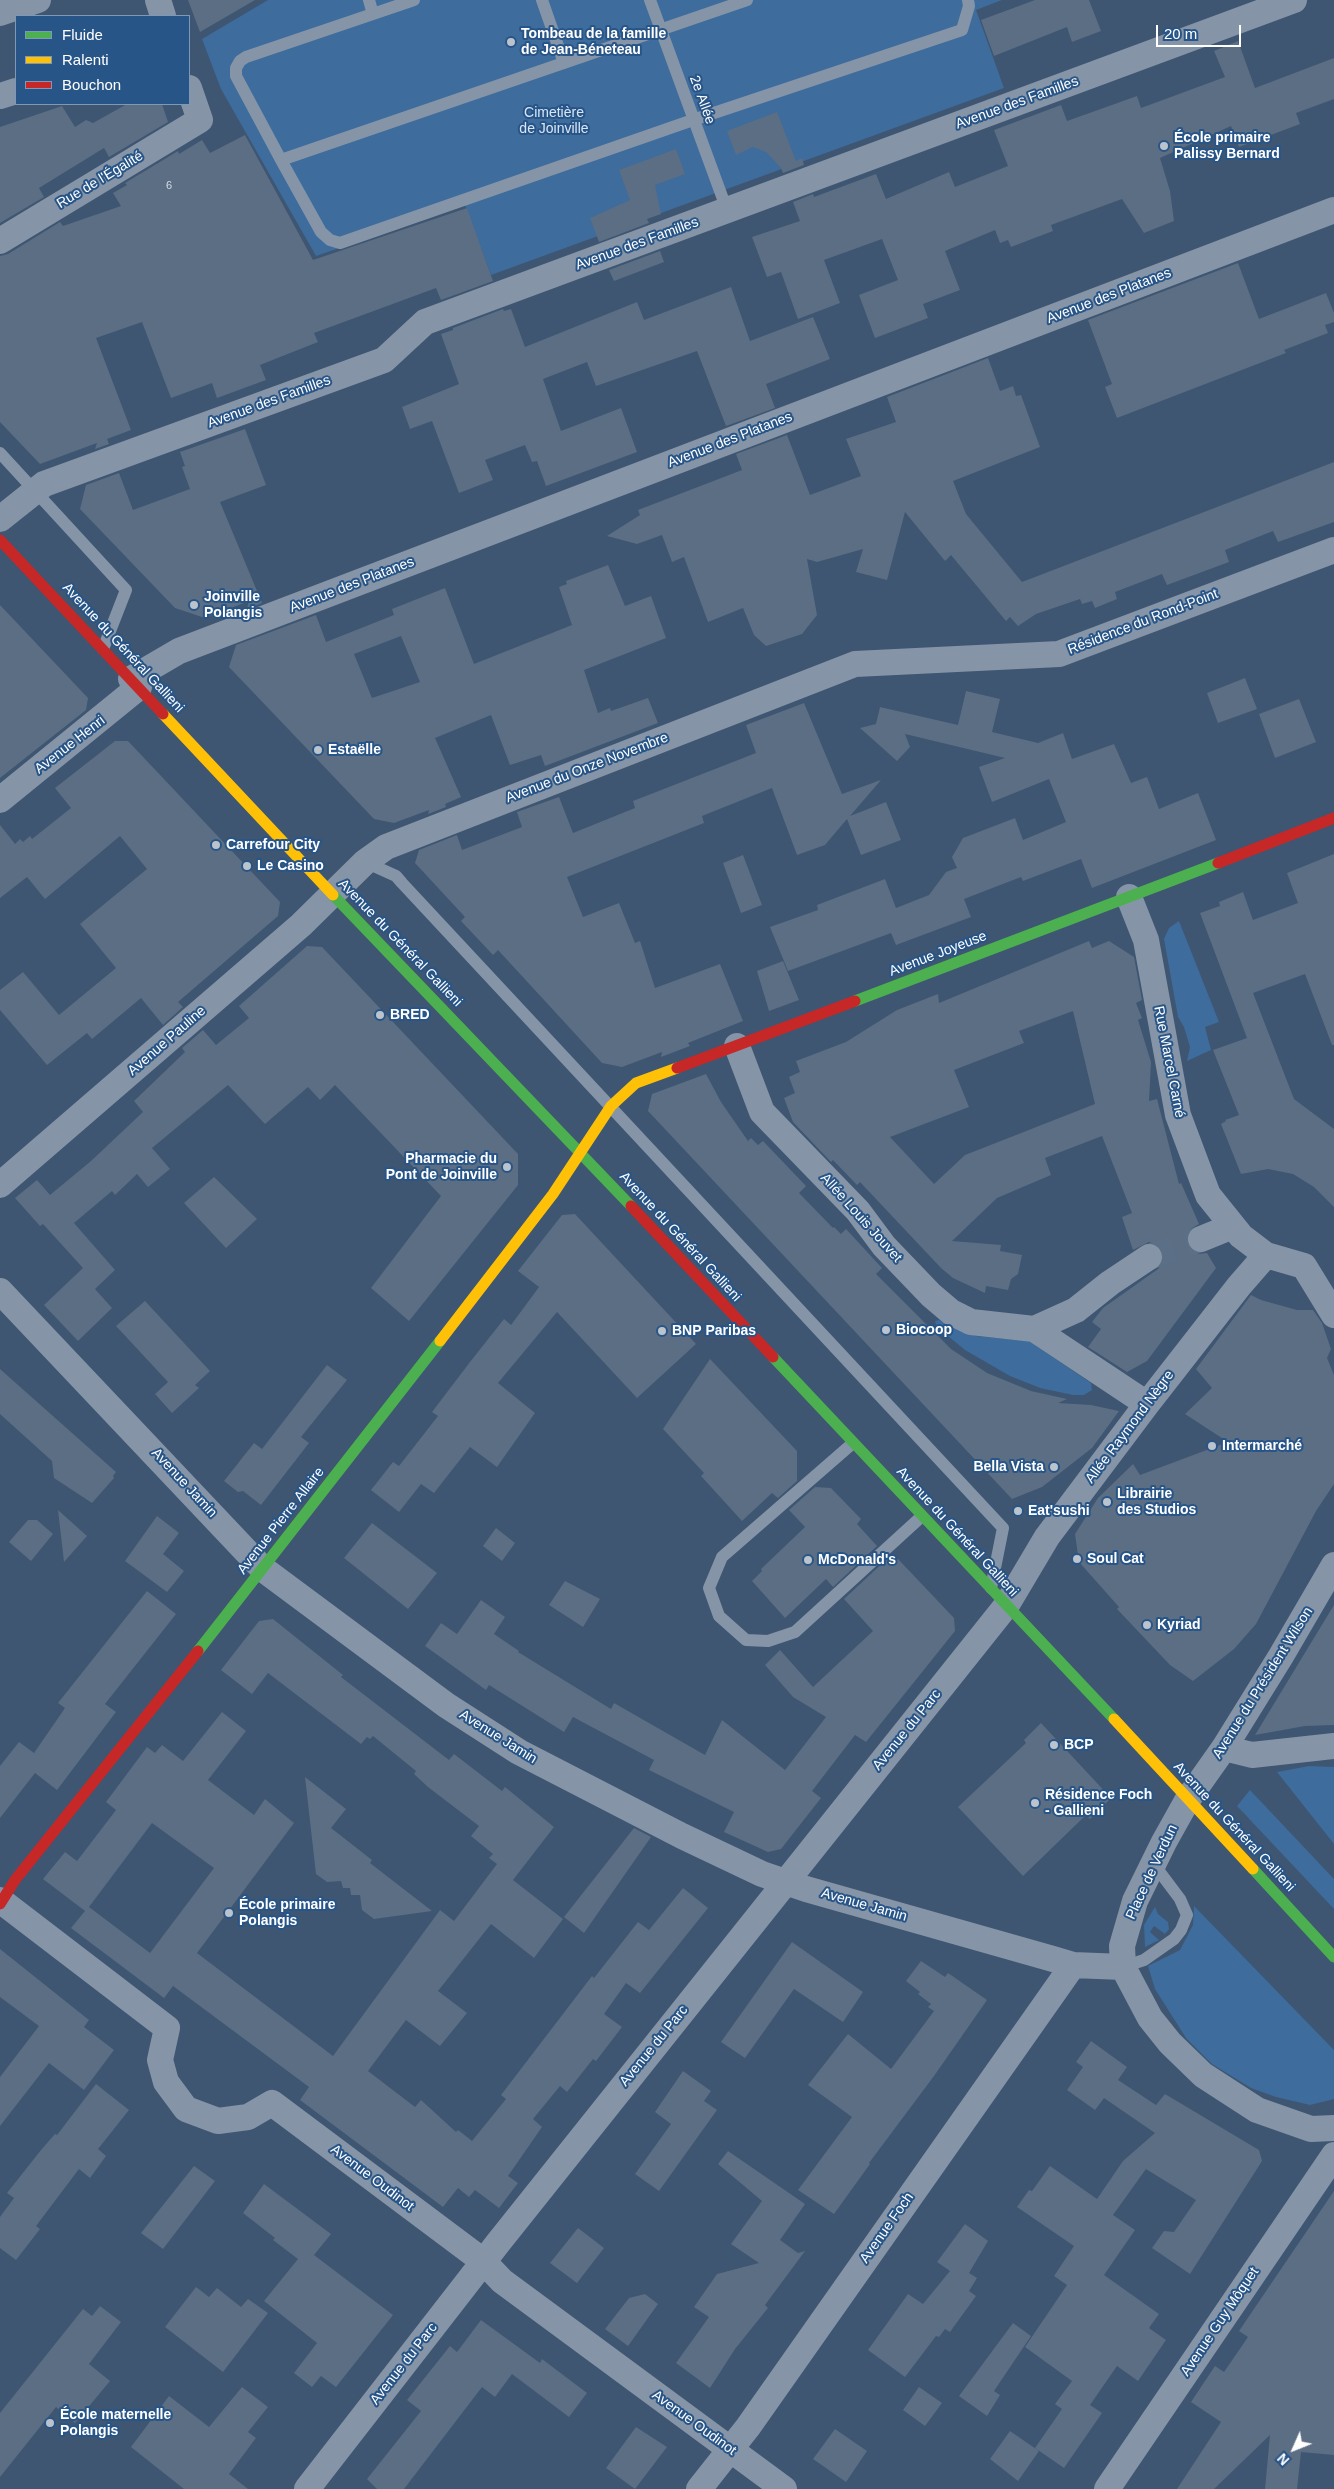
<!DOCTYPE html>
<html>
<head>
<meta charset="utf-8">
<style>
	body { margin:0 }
	#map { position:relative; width:1334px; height:2489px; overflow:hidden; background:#3e5671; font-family:Helvetica,sans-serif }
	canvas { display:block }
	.legend { position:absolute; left:15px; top:15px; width:175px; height:90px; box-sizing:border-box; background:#285587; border:1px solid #7e99b7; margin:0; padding:6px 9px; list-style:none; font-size:15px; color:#fff }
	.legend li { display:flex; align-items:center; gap:10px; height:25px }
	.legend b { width:25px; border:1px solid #7e99b7 }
	.north { position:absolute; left:1269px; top:2424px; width:50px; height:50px; -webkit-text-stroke:4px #285587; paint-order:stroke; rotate:226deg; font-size:14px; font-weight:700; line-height:20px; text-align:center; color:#fff }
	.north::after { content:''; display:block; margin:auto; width:18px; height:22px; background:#fff; clip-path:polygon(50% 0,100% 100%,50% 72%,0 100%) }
	.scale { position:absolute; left:1156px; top:25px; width:85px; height:22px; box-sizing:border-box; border:2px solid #fff; border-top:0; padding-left:6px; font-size:15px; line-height:18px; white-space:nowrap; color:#fff; -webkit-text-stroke:4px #285587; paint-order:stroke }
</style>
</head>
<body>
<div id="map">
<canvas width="1334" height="2489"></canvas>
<ul class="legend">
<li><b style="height:6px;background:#4caf50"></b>Fluide</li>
<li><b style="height:6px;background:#ffc107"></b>Ralenti</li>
<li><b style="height:6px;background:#c62828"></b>Bouchon</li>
</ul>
<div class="north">N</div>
<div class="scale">20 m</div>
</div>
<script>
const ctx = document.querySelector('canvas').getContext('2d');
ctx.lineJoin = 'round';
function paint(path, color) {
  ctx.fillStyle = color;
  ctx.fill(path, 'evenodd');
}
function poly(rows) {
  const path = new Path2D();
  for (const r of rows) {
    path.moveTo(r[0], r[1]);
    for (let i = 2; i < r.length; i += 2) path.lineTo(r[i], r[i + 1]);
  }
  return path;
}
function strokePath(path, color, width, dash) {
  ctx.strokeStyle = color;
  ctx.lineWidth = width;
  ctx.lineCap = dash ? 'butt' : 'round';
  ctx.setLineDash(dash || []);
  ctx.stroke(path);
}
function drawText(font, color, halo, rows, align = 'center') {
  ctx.font = font + ' Helvetica,sans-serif';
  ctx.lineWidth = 4;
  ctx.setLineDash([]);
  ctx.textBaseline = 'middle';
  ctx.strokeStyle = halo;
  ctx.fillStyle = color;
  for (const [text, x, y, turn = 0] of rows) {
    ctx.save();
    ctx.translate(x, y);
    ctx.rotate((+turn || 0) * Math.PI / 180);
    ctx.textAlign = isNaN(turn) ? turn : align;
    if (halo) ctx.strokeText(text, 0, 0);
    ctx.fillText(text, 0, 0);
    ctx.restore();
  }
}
paint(poly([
	[268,0,1002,0,976,10,1004,88,491,275,465,205,316,256,221,89,202,39],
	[1179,921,1219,1022,1205,1027,1211,1050,1187,1061,1190,1047,1184,1027,1178,1017,1164,939,1169,928],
	[939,1320,976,1336,1029,1341,1091,1383,1092,1390,1084,1395,1073,1395,1040,1388,1010,1376,965,1350,937,1327,935,1321],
	[1309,1766,1334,1767,1334,1844,1277,1772],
	[1250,1790,1334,1879,1334,1909,1237,1806],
	[1194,1906,1334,2050,1334,2099,1310,2105,1276,2097,1251,2088,1212,2064,1186,2038,1155,1989,1148,1966,1180,1950,1193,1925],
	[1155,1907,1158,1914,1168,1922,1169,1929,1165,1934,1154,1926,1150,1932,1159,1940,1145,1947,1144,1925]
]), '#3d6c9d');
paint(poly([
	[188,0,255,0,200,32],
	[1035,0,1089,0,1101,31,1072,42,1067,27,994,56,981,20],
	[1238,41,1255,88,1334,58,1334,99,1296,113,1300,124,1263,138,1239,147,1231,126,1160,158,1170,191,1174,221,1144,233,1122,199,1051,225,1053,231,1011,247,1008,240,1000,243,995,230,945,251,960,290,923,304,928,318,875,338,859,295,898,280,882,239,824,260,840,303,798,319,781,272,767,277,752,237,800,221,793,202,813,194,814,197,876,174,886,199,949,172,955,187,1008,166,994,130,1061,105,1067,121,1137,96,1141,108,1225,77,1214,51],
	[127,104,162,104,168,122,109,157,104,148,39,188,44,197,0,223,0,127,62,106,75,127,86,120,93,123],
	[777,112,796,161,802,158,804,165,783,173,781,168,766,152,753,147,736,155,727,131],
	[245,135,313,260,467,208,493,281,441,300,436,288,314,333,318,342,260,365,266,380,217,398,212,383,171,398,142,322,96,338,131,430,107,439,109,444,95,449,97,443,40,464,0,422,0,256,8,254,60,222,63,226,121,206,113,193,127,185,125,183,178,151,179,154,202,140,210,153],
	[676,149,685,174,655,185,661,214,647,219,649,223,599,242,590,218,630,200,619,170],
	[660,251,664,262,614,281,609,270],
	[1238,263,1259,319,1326,293,1334,313,1334,322,1325,325,1328,333,1284,350,1286,353,1117,418,1105,387,1112,384,1088,320],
	[731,287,750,341,813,317,830,359,766,384,775,408,726,426,697,351,596,386,587,362,543,379,561,431,621,408,637,452,546,486,537,461,532,462,525,445,485,460,493,480,459,493,432,421,410,429,402,407,459,384,441,334,453,330,453,328,503,309,504,311,511,309,525,347,637,302,644,320],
	[988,358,1000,391,1013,386,1016,396,1021,395,1040,447,953,481,966,514,1022,582,1334,462,1334,522,1278,542,1273,531,1225,550,1229,562,1167,585,1162,574,1115,592,1117,599,1095,608,1092,601,1082,604,1080,599,1036,614,1018,626,1010,617,1006,621,951,555,945,561,905,512,887,580,856,572,863,549,817,562,807,559,817,615,802,634,766,646,754,635,743,608,708,622,684,557,672,562,662,535,637,544,607,536,640,515,638,510,742,470,736,454,787,435,810,495,861,476,846,439,896,422,887,397],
	[245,429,266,485,220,502,262,603,247,609,249,601,205,618,175,608,80,509,86,485,119,473,133,510,190,489,182,467,185,466,180,452],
	[608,565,625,606,651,596,666,638,584,670,598,713,610,708,611,711,648,698,658,723,545,766,541,755,510,765,491,715,435,738,461,797,445,804,446,807,428,814,429,810,394,823,374,819,229,667,236,645,316,615,326,642,394,615,392,609,445,588,474,664,572,625,559,587,567,584,566,581],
	[401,636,420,682,372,698,354,654],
	[0,605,88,698,86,710,0,778],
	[1245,678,1257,709,1218,723,1207,693],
	[966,691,1000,699,992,732,1038,743,1063,733,1072,759,1114,744,1131,783,1147,777,1159,809,1198,793,1216,840,1092,888,1081,859,1023,881,1021,877,964,899,971,917,896,945,891,933,788,971,770,927,818,910,817,905,885,879,896,908,929,895,946,872,957,868,952,857,963,838,1015,818,1023,840,1066,822,1049,779,992,802,979,767,1005,758,905,734,910,747,897,761,860,728,876,724,880,707,958,725],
	[1299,699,1316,742,1275,758,1259,714],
	[804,703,842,794,881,780,850,816,886,802,901,840,861,855,847,819,825,845,797,855,772,788,702,816,704,823,567,877,583,917,619,903,635,943,640,941,655,988,720,964,743,1021,688,1043,690,1046,661,1057,662,1052,622,1067,602,1063,498,950,493,955,461,921,465,917,415,863,419,850,457,835,462,850,522,827,517,812,559,797,573,833,635,808,633,801,756,753,746,725],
	[115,741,128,741,280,902,278,916,178,1002,183,1007,163,1025,141,998,92,1039,87,1033,47,1065,0,1010,0,990,23,972,59,1015,116,968,80,924,147,869,120,836,45,899,27,877,0,898,0,825,15,844,20,839,23,842,30,836,32,839,71,808,55,788],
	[1334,854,1334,1045,1332,1045,1305,974,1253,993,1294,1099,1334,1129,1334,1207,1314,1187,1293,1174,1268,1169,1241,1174,1221,1124,1226,1121,1225,1120,1239,1115,1213,1050,1247,1038,1200,913,1220,906,1219,902,1243,892,1253,920,1298,903,1287,873],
	[743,855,762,905,741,913,723,863],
	[1089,941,1092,948,1109,941,1134,957,1142,1000,1136,1003,1142,1018,1138,1020,1151,1062,1149,1101,1157,1099,1179,1184,1181,1183,1199,1224,1189,1230,1186,1237,1187,1244,1191,1250,1198,1254,1207,1253,1216,1268,1147,1361,1127,1372,1088,1347,1101,1329,1092,1322,1103,1308,1158,1269,1163,1263,1164,1256,1161,1248,1156,1244,1149,1242,1133,1250,1122,1217,1132,1213,1102,1136,1045,1158,1051,1175,997,1198,952,1241,1001,1245,1000,1251,1022,1255,1018,1274,1011,1279,1008,1290,986,1286,985,1293,953,1278,941,1268,860,1182,857,1185,833,1160,831,1162,793,1122,784,1098,795,1093,789,1077,800,1072,796,1061,846,1042,897,1010,938,994,939,1003],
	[1073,1011,1095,1104,965,1155,934,1184,890,1137,969,1107,954,1070,1024,1043,1019,1031],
	[307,946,322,947,518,1154,518,1185,409,1321,371,1288,441,1196,335,1085,320,1100,308,1087,265,1124,228,1085,152,1148,170,1169,148,1187,137,1174,115,1195,112,1191,74,1223,115,1270,95,1289,112,1308,78,1341,44,1305,83,1268,43,1224,40,1226,15,1198,37,1180,50,1195,91,1161,143,1112,134,1101,185,1052,182,1048,203,1030,216,1045,249,1018,239,1006],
	[783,961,799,1000,769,1011,757,971],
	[706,1074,721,1102,748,1141,751,1138,758,1145,763,1141,806,1186,799,1193,833,1228,834,1227,841,1234,846,1229,882,1268,876,1274,951,1349,987,1373,1031,1391,1067,1399,1058,1403,1091,1405,1119,1411,1092,1448,1042,1487,1012,1499,648,1111,652,1094],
	[214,1177,257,1219,226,1248,184,1203],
	[575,1214,696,1344,637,1398,557,1312,498,1383,535,1413,497,1467,470,1447,434,1493,421,1484,399,1512,371,1490,393,1462,399,1466,438,1416,432,1412,470,1362,504,1319,511,1325,539,1287,518,1271,562,1215],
	[1251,1295,1261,1300,1297,1310,1313,1310,1322,1323,1331,1349,1327,1358,1334,1375,1334,1484,1316,1511,1256,1624,1234,1649,1193,1681,1170,1665,1117,1609,1119,1607,1079,1562,1075,1534,1098,1498,1133,1464,1140,1475,1228,1442,1185,1414,1212,1388,1196,1369],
	[145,1301,210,1371,195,1385,199,1388,172,1413,155,1394,168,1382,116,1326],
	[710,1359,797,1451,797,1481,778,1498,772,1493,742,1521,701,1476,704,1473,663,1429],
	[327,1365,347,1380,301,1437,309,1443,261,1505,243,1491,238,1492,224,1481,254,1443,262,1449],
	[0,1369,116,1472,113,1476,114,1478,92,1503,54,1478,52,1461,0,1414],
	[815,1487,831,1488,861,1519,857,1524,877,1546,833,1587,826,1579,785,1618,752,1581,762,1571,761,1569,805,1527,789,1510],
	[58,1510,87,1536,64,1562],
	[157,1516,179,1533,163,1554,184,1571,167,1592,125,1561],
	[28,1520,37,1520,53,1534,31,1561,9,1542],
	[372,1523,437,1573,408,1609,344,1558],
	[496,1528,515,1543,502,1561,483,1546],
	[888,1558,893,1563,898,1559,954,1618,955,1631,866,1742,855,1735,812,1791,821,1798,781,1849,768,1852,724,1832,734,1812,649,1770,654,1760,573,1717,564,1732,489,1685,486,1690,425,1646,441,1623,457,1634,481,1600,505,1617,494,1634,519,1651,518,1652,611,1709,614,1703,705,1755,722,1720,785,1770,826,1717,793,1697,765,1665,780,1650,813,1687,873,1631,844,1599],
	[565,1581,600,1599,583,1627,549,1605],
	[147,1591,176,1614,105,1704,116,1712,57,1790,35,1773,0,1818,0,1766,19,1742,34,1753,65,1708,58,1703],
	[1334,1605,1334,1725,1305,1726,1255,1735],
	[273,1619,343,1675,341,1677,449,1760,454,1754,502,1791,505,1787,554,1827,513,1880,563,1919,534,1958,491,1924,438,1991,467,2013,440,2046,406,2020,368,2071,415,2107,421,2100,456,2132,458,2130,472,2141,506,2099,501,2095,592,1976,594,1978,638,1922,649,1930,683,1888,708,1908,640,1993,626,1983,604,2014,622,2027,596,2061,593,2059,567,2092,560,2086,533,2119,542,2127,508,2176,518,2183,499,2208,475,2190,469,2197,458,2188,443,2207,300,2100,309,2087,173,1986,164,1998,71,1928,85,1911,43,1879,65,1852,77,1861,116,1810,106,1802,147,1747,155,1753,162,1745,183,1761,222,1712,246,1731,208,1780,254,1815,265,1799,294,1823,197,1953,333,2056,440,1910,454,1921,497,1864,489,1858,493,1854,471,1836,479,1826,428,1787,414,1774,416,1771,373,1736,370,1739,367,1737,361,1744,268,1673,252,1694,221,1670,259,1621],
	[152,1823,214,1868,150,1953,89,1907],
	[1041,1723,1111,1798,1090,1819,1086,1815,1023,1876,958,1807,1026,1743,1024,1740],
	[305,1777,346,1809,331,1828,372,1860,370,1863,432,1911,374,1919,362,1910,360,1895,351,1895,350,1888,343,1888,341,1881,327,1882,316,1874],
	[634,1828,651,1837,584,1933,564,1917],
	[792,1942,863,1992,843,2022,794,1989,745,2058,721,2042],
	[0,1949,89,2020,84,2027,114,2050,84,2090,49,2063,0,2126,0,2077,39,2026,0,1997],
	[921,1961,945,1977,948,1973,987,2000,934,2076,869,2163,870,2164,834,2214,798,2190,852,2117,808,2085,848,2034,891,2069,934,2011,928,2007,931,2004,918,1994,920,1992,906,1981],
	[1091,2041,1127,2067,1118,2080,1156,2105,1165,2094,1259,2150,1262,2161,1190,2274,1152,2248,1164,2231,1174,2232,1196,2200,1146,2169,1113,2215,1135,2230,1104,2275,1159,2314,1149,2328,1166,2340,1138,2381,1117,2366,1090,2405,1102,2413,1064,2468,1035,2448,1062,2409,1055,2404,1072,2381,1025,2347,1067,2285,1054,2276,1074,2246,1017,2207,1029,2190,1032,2191,1050,2166,1097,2199,1123,2161,1155,2133,1104,2098,1095,2110,1067,2090,1083,2067,1076,2062],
	[683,2071,711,2091,704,2101,717,2110,659,2191,635,2174,671,2124,655,2112],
	[96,2084,129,2110,98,2149,106,2156,90,2178,79,2169,36,2226,40,2229,16,2260,0,2248,0,2217,14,2198,7,2193,41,2150,55,2134,57,2135],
	[728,2151,805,2204,780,2240,798,2253,805,2251,765,2305,768,2308,735,2349,710,2388,676,2363,709,2317,694,2307,717,2274,759,2263,731,2244,762,2201,718,2164],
	[194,2166,215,2181,163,2249,141,2233],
	[264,2184,331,2234,314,2255,393,2315,336,2387,321,2376,312,2387,294,2373,317,2343,264,2301,298,2259,273,2240,275,2238,243,2213],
	[1334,2191,1334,2455,1301,2452,1297,2489,1265,2489,1270,2435,1214,2489,1177,2489,1221,2422,1191,2402,1215,2366,1224,2372,1248,2337,1239,2331],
	[965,2224,988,2241,969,2273,977,2278,969,2291,976,2296,950,2332,945,2329,939,2337,936,2336,905,2377,868,2350,908,2294,923,2304,950,2271,937,2262],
	[578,2228,604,2248,577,2283,550,2263],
	[196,2287,209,2297,217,2288,241,2307,248,2299,268,2313,223,2372,165,2327],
	[645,2294,658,2304,628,2346,605,2329,629,2298],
	[100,2306,121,2322,89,2364,110,2381,75,2423,56,2407,0,2477,0,2413,83,2309,92,2316],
	[481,2320,540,2363,542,2359,587,2393,569,2417,512,2374,495,2397,482,2387,404,2489,377,2489,367,2479,421,2411,407,2400,450,2346,457,2352],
	[1013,2323,1031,2336,994,2391,1000,2395,987,2416,959,2396],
	[242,2387,268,2407,248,2432,256,2438,229,2474,248,2489,184,2489,131,2447,169,2396,209,2427],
	[919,2387,942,2403,925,2426,903,2410],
	[636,2427,667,2447,635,2489,606,2468],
	[835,2429,867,2451,846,2482,813,2459],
	[1010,2431,1039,2451,1018,2481,990,2459]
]), '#5b6e84');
strokePath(poly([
	[1149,1257,1201,1239]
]), '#5b6f86', 26, [26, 13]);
strokePath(poly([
	[369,0,373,14],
	[414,0,246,57,240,61,236,68,236,76,281,160,321,232,330,240,340,243,693,120,962,30,969,6,968,0],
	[542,0,564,63],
	[650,0,727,210],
	[281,160,747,0],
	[0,453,126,590,103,649],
	[365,862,396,876,402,883,1003,1528,991,1588],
	[853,1443,722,1557,709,1588,719,1616,746,1640,768,1641,795,1632,921,1517],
	[1123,1967,1144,1960,1174,1939,1181,1930,1187,1915,1180,1899,1153,1863]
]), '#8595a7', 12);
strokePath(poly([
	[158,0,163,16],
	[0,13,38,0],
	[0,96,16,91],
	[0,241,200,120,189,88],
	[0,519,44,484,384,360,425,322,1294,0],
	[131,679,179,651,1334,210],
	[0,800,139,687],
	[1129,897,1146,940,1178,1115,1208,1195,1241,1236,1266,1255,1304,1266,1334,1315],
	[737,1046,762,1112,858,1211,884,1246,931,1295,951,1312,971,1322,1034,1329,1147,1404],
	[0,1185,301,925,365,862,386,847,855,664,1059,654,1334,550],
	[1201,1239,1233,1226],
	[0,1291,263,1569,446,1705,519,1752,682,1836,762,1874,806,1889,1053,1959,1073,1965,1123,1967],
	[1034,1329,1076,1310,1110,1283,1149,1257],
	[1334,1565,1281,1656,1224,1748,1188,1799,1164,1842,1135,1901,1122,1946,1123,1967,1150,2018,1170,2043,1203,2075,1257,2110,1311,2129,1334,2128],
	[1224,1748,1252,1755,1334,1746],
	[0,1900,167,2028,160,2060,166,2082,186,2109,218,2121,248,2117,272,2103,483,2261,502,2281,784,2489],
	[307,2489,498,2243,1006,1606,1047,1537,1147,1404,1239,1286,1266,1255],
	[699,2489,748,2427,1073,1965],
	[1107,2489,1334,2155]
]), '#8595a7', 26);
strokePath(poly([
	[333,895,631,1206],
	[855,1001,1218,863],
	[773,1357,1114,1719],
	[198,1651,440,1341],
	[1253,1869,1334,1957]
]), '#4caf50', 11);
strokePath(poly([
	[163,714,333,895],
	[440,1341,553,1194,611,1106,636,1083,677,1068],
	[1114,1719,1253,1869]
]), '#ffc107', 11);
strokePath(poly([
	[0,540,163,714],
	[1218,863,1334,818],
	[677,1068,855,1001],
	[631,1206,773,1357],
	[0,1904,15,1880,198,1651]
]), '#c62828', 11);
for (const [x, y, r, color] of [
	[511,42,5,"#bbc4cd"],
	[1164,146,5,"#bbc4cd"],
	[194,605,5,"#bbc4cd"],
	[318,750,5,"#bbc4cd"],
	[216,845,5,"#bbc4cd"],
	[247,866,5,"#bbc4cd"],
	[380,1015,5,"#bbc4cd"],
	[507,1167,5,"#bbc4cd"],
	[886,1330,5,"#bbc4cd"],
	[662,1331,5,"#bbc4cd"],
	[1212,1446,5,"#bbc4cd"],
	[1054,1467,5,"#bbc4cd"],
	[1107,1502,5,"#bbc4cd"],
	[1018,1511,5,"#bbc4cd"],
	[1077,1559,5,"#bbc4cd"],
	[808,1560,5,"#bbc4cd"],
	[1147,1625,5,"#bbc4cd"],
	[1054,1745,5,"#bbc4cd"],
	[1035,1803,5,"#bbc4cd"],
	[229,1913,5,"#bbc4cd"],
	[50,2423,5,"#bbc4cd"]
]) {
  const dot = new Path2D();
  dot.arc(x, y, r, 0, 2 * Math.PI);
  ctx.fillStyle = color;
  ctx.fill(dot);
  strokePath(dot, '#285587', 2);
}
drawText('11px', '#d6dbe0', null, [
	["6",169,186]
]);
drawText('bold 14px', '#fff', '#285587', [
	["Tombeau de la famille",521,34],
	["de Jean-Béneteau",521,50],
	["École primaire",1174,138],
	["Palissy Bernard",1174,154],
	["Joinville",204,597],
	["Polangis",204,613],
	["Estaëlle",328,750],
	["Carrefour City",226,845],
	["Le Casino",257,866],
	["BRED",390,1015],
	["Pharmacie du",497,1159,"right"],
	["Pont de Joinville",497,1175,"right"],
	["Biocoop",896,1330],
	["BNP Paribas",672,1331],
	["Intermarché",1222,1446],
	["Bella Vista",1044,1467,"right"],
	["Librairie",1117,1494],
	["des Studios",1117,1510],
	["Eat'sushi",1028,1511],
	["Soul Cat",1087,1559],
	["McDonald's",818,1560],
	["Kyriad",1157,1625],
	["BCP",1064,1745],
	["Résidence Foch",1045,1795],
	["- Gallieni",1045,1811],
	["École primaire",239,1905],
	["Polangis",239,1921],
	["École maternelle",60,2415],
	["Polangis",60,2431]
], 'left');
drawText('14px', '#fff', '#285587', [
	["2e Allée",702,100,70],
	["Avenue des Familles",1017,103,-20],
	["Rue de l'Égalité",100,180,-31],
	["Avenue des Familles",637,244,-20],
	["Avenue des Platanes",1109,296,-21],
	["Avenue des Familles",269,402,-20],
	["Avenue des Platanes",730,440,-21],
	["Avenue des Platanes",352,585,-21],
	["Résidence du Rond-Point",1143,622,-21],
	["Avenue du Général Gallieni",123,648,47],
	["Avenue Henri",70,745,-38],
	["Avenue du Onze Novembre",587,768,-21],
	["Avenue du Général Gallieni",400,943,46],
	["Avenue Joyeuse",938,954,-21],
	["Avenue Pauline",167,1041,-41],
	["Rue Marcel Carné",1169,1062,79],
	["Allée Louis Jouvet",861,1218,48],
	["Avenue du Général Gallieni",680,1237,47],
	["Allée Raymond Nègre",1130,1427,-53],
	["Avenue Jamin",184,1483,47],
	["Avenue Pierre Allaire",281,1521,-52],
	["Avenue du Général Gallieni",957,1532,47],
	["Avenue du Président Wilson",1263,1683,-58],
	["Avenue du Parc",907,1730,-51],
	["Avenue Jamin",498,1737,32],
	["Avenue du Général Gallieni",1234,1827,47],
	["Place de Verdun",1152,1872,-65],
	["Avenue Jamin",864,1905,16],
	["Avenue du Parc",654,2046,-51],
	["Avenue Oudinot",372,2178,37],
	["Avenue Foch",887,2228,-55],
	["Avenue Guy Môquet",1220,2322,-56],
	["Avenue du Parc",404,2364,-52],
	["Avenue Oudinot",694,2423,36]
]);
drawText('14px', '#d8e7f7', '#285587', [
	["Cimetière",554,113],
	["de Joinville",554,129]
]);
</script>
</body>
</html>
